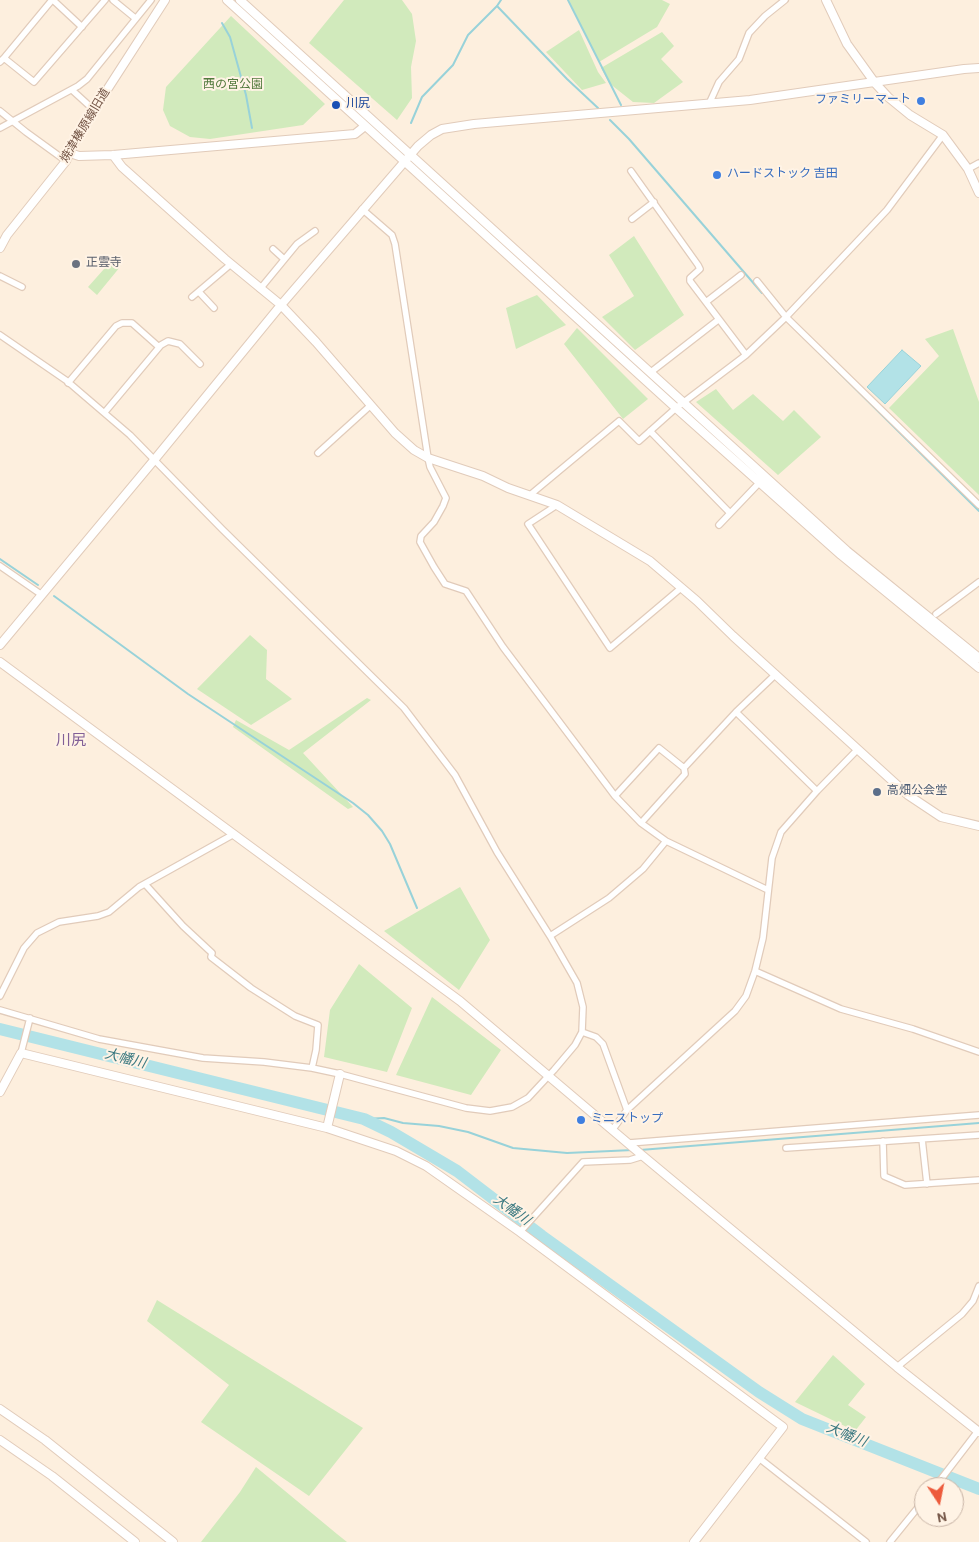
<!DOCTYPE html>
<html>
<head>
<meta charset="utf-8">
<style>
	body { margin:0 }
	#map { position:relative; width:979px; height:1542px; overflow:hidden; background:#fdefde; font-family:Overpass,sans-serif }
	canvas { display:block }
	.north { position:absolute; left:914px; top:1477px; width:50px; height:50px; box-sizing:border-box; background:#fff3e5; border:1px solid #c7b3a5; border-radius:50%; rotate:169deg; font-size:14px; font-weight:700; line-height:20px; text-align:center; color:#735445 }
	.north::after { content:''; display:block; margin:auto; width:18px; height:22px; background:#ed5b3c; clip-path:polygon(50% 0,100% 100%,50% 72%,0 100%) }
</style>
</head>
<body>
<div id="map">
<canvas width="979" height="1542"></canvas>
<div class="north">N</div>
</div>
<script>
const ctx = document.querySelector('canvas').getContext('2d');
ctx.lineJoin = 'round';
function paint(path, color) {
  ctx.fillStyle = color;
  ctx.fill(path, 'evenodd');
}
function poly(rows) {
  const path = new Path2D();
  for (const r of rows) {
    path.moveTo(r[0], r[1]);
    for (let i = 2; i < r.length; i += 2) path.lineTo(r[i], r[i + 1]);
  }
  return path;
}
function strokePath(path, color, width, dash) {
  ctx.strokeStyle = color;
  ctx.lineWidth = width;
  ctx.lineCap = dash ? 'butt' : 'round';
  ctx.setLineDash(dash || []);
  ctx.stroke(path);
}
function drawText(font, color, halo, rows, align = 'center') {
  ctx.font = font + ' Overpass,"Noto Sans JP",sans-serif';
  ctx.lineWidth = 4;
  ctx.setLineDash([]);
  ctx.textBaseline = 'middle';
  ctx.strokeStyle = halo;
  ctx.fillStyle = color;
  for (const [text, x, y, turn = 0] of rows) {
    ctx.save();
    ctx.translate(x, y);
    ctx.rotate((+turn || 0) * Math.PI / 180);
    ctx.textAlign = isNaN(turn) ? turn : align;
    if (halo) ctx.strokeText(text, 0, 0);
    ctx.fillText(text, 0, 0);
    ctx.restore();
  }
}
paint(poly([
	[344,0,402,0,412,14,416,41,411,67,412,98,397,120,309,43],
	[569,0,662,0,670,4,657,27,599,62],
	[231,16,325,104,303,125,210,139,190,137,170,126,163,110,166,87],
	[579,30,598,72,606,83,582,90,546,52],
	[662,32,674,46,661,59,683,82,654,103,633,102,609,83,601,68],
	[634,236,684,315,635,350,602,317,634,296,609,255],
	[112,260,120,267,97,295,88,287],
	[537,295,566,325,516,349,506,308],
	[577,328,648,399,623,419,564,344],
	[953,329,979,402,979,495,889,408,939,356,925,339],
	[716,389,733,410,753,394,783,421,794,410,821,437,778,475,696,402],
	[250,635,267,650,266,679,292,699,251,725,197,689],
	[367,698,371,700,303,753,353,807,348,809,233,727,236,720,289,750],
	[460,887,490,940,459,990,384,931],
	[359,964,412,1008,387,1072,324,1057,330,1010],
	[432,997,501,1050,471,1095,396,1075],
	[157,1300,363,1428,309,1496,201,1422,229,1385,147,1321],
	[833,1355,865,1384,848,1405,866,1417,855,1431,795,1402],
	[256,1467,337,1534,347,1542,201,1542,240,1492]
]), '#d1eabc');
const water = poly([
	[902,350,921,366,885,404,867,387,902,350]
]);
paint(water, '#b2e2e7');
strokePath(water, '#98d2d9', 1);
strokePath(poly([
	[568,0,621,105],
	[497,6,567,79,598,108],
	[222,23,230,37,246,95,252,128],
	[610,120,629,139,762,293],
	[411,123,422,97,453,65,468,35,497,6,501,0],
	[799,333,979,511],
	[0,559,38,585],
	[54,596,188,694,353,803,368,815,382,831,390,844,417,908],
	[364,1119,384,1118,403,1123,439,1126,468,1132,513,1148,567,1153,633,1150],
	[640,1150,979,1123]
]), '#98d2d9', 2);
strokePath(poly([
	[0,1029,364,1119,391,1132,457,1171,542,1236,759,1392,802,1419,979,1489]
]), '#b2e2e7', 12);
const minor = poly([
	[53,0,82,27],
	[113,0,135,18],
	[4,58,52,0],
	[0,62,4,58,34,82,105,0],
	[72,90,94,110],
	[709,104,719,82,739,59,749,33,765,16,785,0],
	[0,111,26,132,66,161],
	[0,128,78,86,87,79,151,0],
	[968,169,979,163],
	[631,171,698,265,700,269,690,278,690,281,746,355],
	[362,209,392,235,395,244,428,458,430,467,446,498,443,506,434,522,421,536,420,542,434,567,445,584,466,591,503,647,615,796,641,823,666,841,768,890],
	[632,219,654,202],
	[273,249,284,259],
	[0,276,22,287],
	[757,281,786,317,979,505],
	[260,289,297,244,315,231],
	[199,292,214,308],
	[192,297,231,264],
	[706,302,741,275],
	[0,335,67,381,130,435,222,529,404,708,455,775,497,852,550,936,577,983,583,1007,582,1032,575,1045,554,1070,528,1098,512,1107,490,1111,466,1108,340,1074,312,1068,264,1062,203,1058,99,1039,0,1010],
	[651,372,718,320],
	[68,383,116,326,122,323,132,323,159,347],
	[105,412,161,345,168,341,180,344,200,364],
	[650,431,730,513],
	[318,453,371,405],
	[530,495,619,421,639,441,676,408,746,355,786,317,887,210,943,135],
	[557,505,528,524,610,648,681,588],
	[719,525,760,482],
	[0,566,42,595],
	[936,614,979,582],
	[736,712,817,791],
	[615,796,659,748,684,768],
	[641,823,685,774,684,768,736,712,776,674],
	[145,884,183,926,212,953,211,957,251,988,295,1016,318,1025,316,1050,312,1068],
	[550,936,609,898,643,869,666,841],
	[755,971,841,1009,913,1029,979,1052],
	[0,996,24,948,37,933,59,922,98,916,109,912,139,887,234,834],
	[582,1032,596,1037,603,1044,627,1110],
	[21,1053,30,1018],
	[613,1129,627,1110,735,1011,746,996,755,971,763,938,772,858,781,832,817,791,858,749],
	[922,1139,927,1184],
	[883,1141,884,1176,905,1185,979,1180],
	[629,1143,979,1115],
	[786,1148,979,1135],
	[520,1232,583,1162,630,1160,643,1156],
	[897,1367,962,1314,973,1301,979,1286],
	[759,1458,866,1542],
	[935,1487,978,1431],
	[890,1542,924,1500]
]);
const tertiary = poly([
	[227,0,676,408,841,555,979,668],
	[240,0,847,551,979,658],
	[826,0,847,44,875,83,888,97,910,115,943,135,968,169,979,193],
	[70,153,79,156,113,155,355,134,365,126],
	[113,155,122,167,225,259,281,305,316,342,395,433,414,450,428,458,483,476,508,488,557,505,650,561,697,601,733,636,908,795,941,817,979,826],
	[0,248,7,235,66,161,76,139,94,110,165,0],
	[0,645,155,459,281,305,418,146,431,135,442,129,474,124,750,100,964,69,979,68],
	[0,662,460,1001,643,1156,897,1367,979,1432],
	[0,1092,21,1053,327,1128,396,1151,426,1166,520,1232,783,1427,694,1542],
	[327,1128,340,1074],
	[0,1409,45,1440,173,1542],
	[0,1440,52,1476,135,1542]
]);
strokePath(minor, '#e1cbba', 8);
strokePath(tertiary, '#e1cbba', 10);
strokePath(minor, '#fff', 5.5);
strokePath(tertiary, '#fff', 8);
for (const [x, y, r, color] of [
	[921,101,5,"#3f7fe0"],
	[336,105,5,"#1a4fb4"],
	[717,175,5,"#3f7fe0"],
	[76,264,5,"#6b7280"],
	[877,792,5,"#5c6f8a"],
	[581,1120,5,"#3f7fe0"]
]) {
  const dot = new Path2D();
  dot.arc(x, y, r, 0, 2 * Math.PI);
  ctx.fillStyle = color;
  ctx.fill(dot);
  strokePath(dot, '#fff3e5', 2);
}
drawText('12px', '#527a3d', '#fff3e5', [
	["西の宮公園",233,86]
]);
drawText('12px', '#366cbe', '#fff3e5', [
	["ファミリーマート",911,101,"right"],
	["ハードストック 吉田",727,175],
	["ミニストップ",591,1120]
], 'left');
drawText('12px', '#164399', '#fff3e5', [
	["川尻",346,105]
], 'left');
drawText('12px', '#735445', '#fff3e5', [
	["焼津榛原線旧道",86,126,-59]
]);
drawText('12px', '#5b616d', '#fff3e5', [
	["正雲寺",86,264]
], 'left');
drawText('12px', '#4e5e75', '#fff3e5', [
	["高畑公会堂",887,792]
], 'left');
drawText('italic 14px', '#3b7981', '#fff3e5', [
	["大幡川",125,1060,14],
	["大幡川",511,1211,36],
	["大幡川",846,1436,22]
]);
drawText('15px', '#826097', '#fff3e5', [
	["川尻",71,742]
]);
</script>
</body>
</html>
